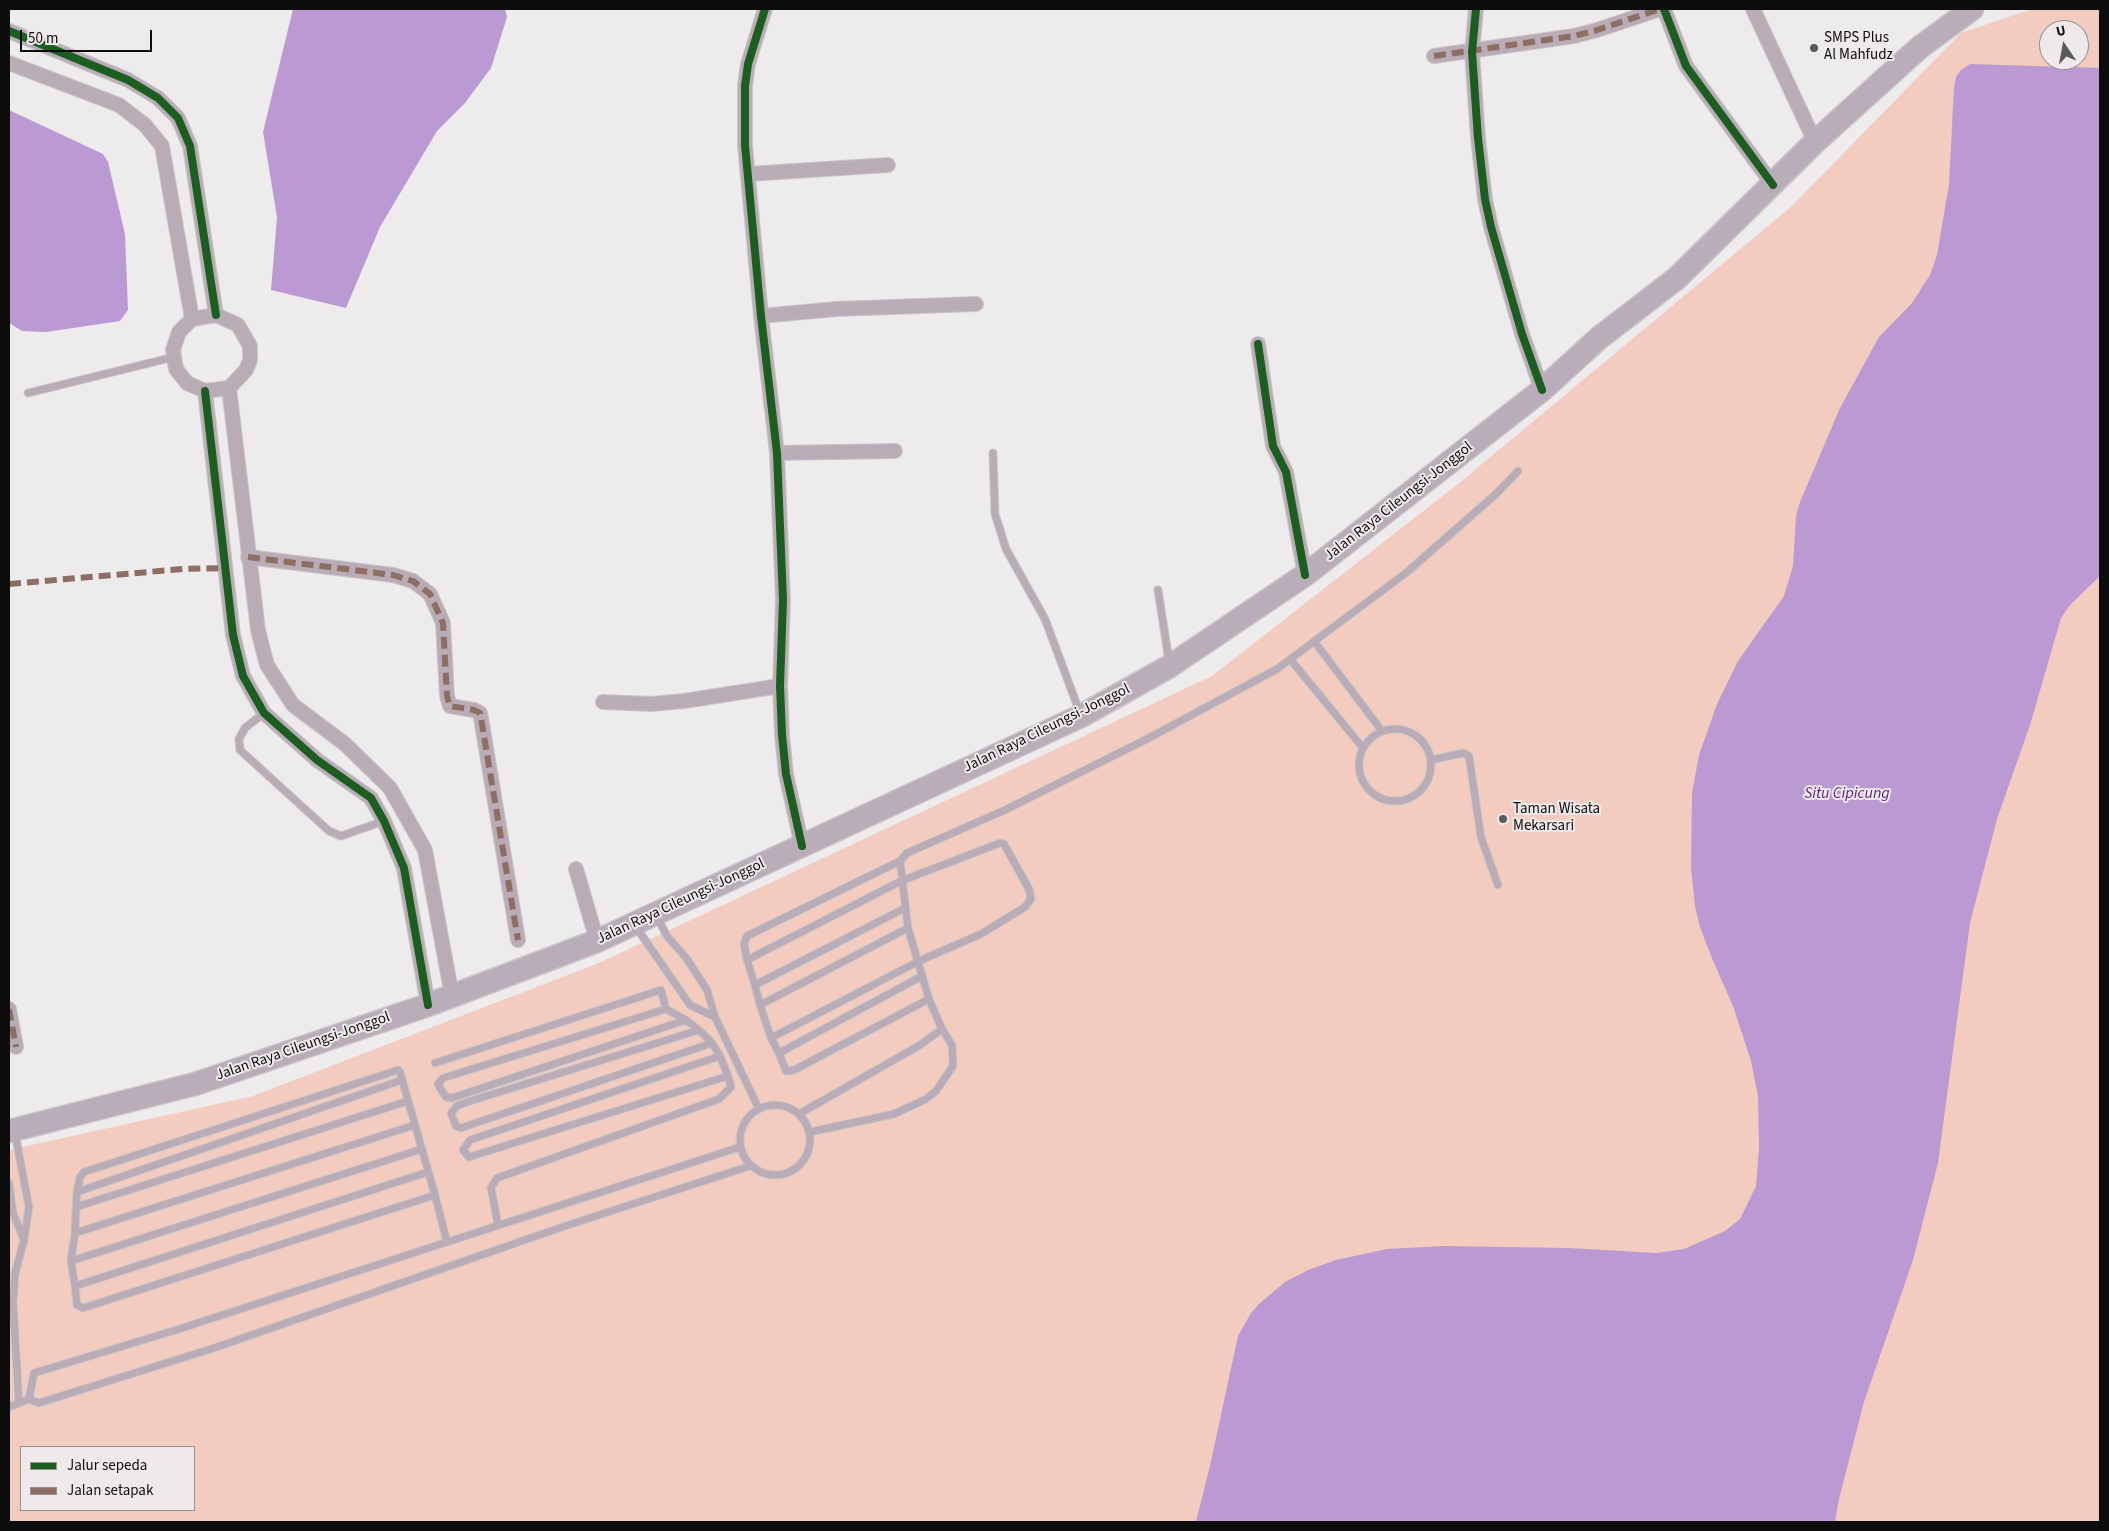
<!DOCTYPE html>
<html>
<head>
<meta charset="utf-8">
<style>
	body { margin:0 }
	#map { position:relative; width:2109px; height:1531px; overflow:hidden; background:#edebec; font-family:"Source Sans 3",sans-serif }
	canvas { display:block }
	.frame { position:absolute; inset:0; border:10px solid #0d0c0c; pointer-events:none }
	.legend { position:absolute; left:20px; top:1446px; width:175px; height:65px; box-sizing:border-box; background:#eeeaeb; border:1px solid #949192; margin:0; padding:6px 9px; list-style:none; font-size:15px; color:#0d0c0c }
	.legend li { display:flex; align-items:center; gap:10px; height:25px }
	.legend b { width:25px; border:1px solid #949192 }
	.north { position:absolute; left:2039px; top:20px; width:50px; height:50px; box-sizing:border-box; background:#eeeaeb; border:1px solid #949192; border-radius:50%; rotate:348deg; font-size:14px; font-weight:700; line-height:20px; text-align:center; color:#0d0c0c }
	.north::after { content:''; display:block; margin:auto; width:18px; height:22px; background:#5b5a5a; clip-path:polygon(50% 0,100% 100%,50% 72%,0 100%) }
	.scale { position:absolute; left:20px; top:30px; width:132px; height:22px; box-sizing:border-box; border:2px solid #0d0c0c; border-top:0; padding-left:6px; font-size:15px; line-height:18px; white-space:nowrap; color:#0d0c0c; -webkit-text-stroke:4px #eeeaeb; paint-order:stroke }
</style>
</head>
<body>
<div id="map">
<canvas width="2109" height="1531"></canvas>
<div class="frame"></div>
<ul class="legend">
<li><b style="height:6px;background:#1b5e20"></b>Jalur sepeda</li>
<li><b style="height:6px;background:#8d6e63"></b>Jalan setapak</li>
</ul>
<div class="north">U</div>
<div class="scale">50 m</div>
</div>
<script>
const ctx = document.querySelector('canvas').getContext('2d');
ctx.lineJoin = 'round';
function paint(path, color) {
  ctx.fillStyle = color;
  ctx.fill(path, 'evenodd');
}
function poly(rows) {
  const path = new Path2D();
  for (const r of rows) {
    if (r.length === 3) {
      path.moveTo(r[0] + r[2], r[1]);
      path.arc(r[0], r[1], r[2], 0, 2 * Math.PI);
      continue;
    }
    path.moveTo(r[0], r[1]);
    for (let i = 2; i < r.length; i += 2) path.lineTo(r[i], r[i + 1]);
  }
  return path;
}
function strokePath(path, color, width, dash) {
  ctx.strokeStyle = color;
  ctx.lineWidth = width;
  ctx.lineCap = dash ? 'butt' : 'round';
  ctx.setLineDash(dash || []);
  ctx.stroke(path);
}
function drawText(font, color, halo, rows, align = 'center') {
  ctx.font = font + ' "Source Sans 3",sans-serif';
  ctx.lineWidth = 4;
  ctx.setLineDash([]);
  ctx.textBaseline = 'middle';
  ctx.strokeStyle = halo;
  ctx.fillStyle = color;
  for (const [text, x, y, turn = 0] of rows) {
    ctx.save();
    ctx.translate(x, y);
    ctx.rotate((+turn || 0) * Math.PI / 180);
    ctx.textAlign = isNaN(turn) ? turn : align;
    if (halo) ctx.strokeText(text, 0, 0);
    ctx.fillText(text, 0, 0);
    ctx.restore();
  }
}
paint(poly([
	[2032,9,2100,9,2100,1522,9,1522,9,1150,253,1096,599,963,1212,676,1458,484,1792,206,1961,33],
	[2049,30,2079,30,2079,60,2049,60],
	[21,1447,194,1447,194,1510,21,1510]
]), '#f3ccbf');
paint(poly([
	[293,9,505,9,507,17,491,68,465,103,437,131,380,227,346,308,271,290,277,217,263,132],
	[1970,64,2100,68,2100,576,2070,605,2061,618,2030,725,1997,819,1970,923,1938,1163,1913,1260,1864,1402,1839,1499,1835,1522,1196,1522,1210,1466,1238,1336,1251,1313,1259,1304,1285,1282,1308,1270,1336,1260,1387,1249,1443,1246,1568,1248,1657,1253,1684,1249,1725,1231,1740,1219,1756,1186,1759,1148,1758,1096,1751,1061,1733,1006,1711,956,1700,927,1695,906,1691,868,1692,793,1699,755,1717,704,1738,661,1784,596,1793,566,1796,516,1800,502,1840,408,1879,337,1912,303,1930,275,1937,255,1949,184,1954,87,1956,77,1961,70],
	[9,110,103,154,108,162,125,234,128,310,120,321,46,332,22,331,9,323]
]), '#bb9ad4');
const service = poly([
	[28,393,174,357],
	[993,453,995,514,1006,549,1045,619,1080,713],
	[1158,590,1169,661],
	[1314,641,1382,731],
	[1290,659,1363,748],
	[264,713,245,728,239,739,240,750,329,831,341,836,384,821],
	[1395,765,36],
	[1431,760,1463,753,1469,756,1481,837,1498,885],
	[657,917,667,936,687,959,707,990,715,1017,759,1109],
	[636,927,690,1005,715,1017],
	[747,960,755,985,905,908],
	[755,985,760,1005,908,928],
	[760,1005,771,1038,919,961,981,934,1025,907,1031,899,1029,889,1004,844,1000,843,901,881,747,960,744,944,747,936,900,861,907,853,1005,810,1147,739,1277,669,1406,573,1496,494,1518,471],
	[666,1009,686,1020],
	[699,1030,712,1043],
	[771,1038,779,1053,922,976],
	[779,1053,786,1071,794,1070,929,999],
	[720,1056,728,1076],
	[435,1063,661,990,666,1009,443,1078,438,1084,439,1086,446,1097,452,1098,686,1020,699,1030,464,1103,457,1106,451,1113,456,1126,461,1128,712,1043,720,1056,470,1140,463,1150,469,1157,728,1076,731,1087,719,1099,497,1178,491,1188,498,1225],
	[402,1080,77,1192,80,1177,84,1172,398,1070,400,1072,415,1125,435,1195,447,1242],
	[775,1140,35],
	[799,1114,920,1045,942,1029],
	[810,1132,894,1114,926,1099,936,1091,953,1066,952,1045,942,1029,929,999,908,928,900,861],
	[15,1133,29,1207,24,1240,15,1274,13,1303,19,1403],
	[9,1183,13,1213,24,1240],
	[77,1192,76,1207,408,1101],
	[76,1207,75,1233,415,1125],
	[75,1233,71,1261,422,1149],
	[71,1261,75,1286,428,1172],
	[75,1286,77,1305,83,1308,435,1195],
	[29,1399,34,1373,176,1330,740,1147],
	[9,1407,29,1399,39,1403,217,1347,565,1226,750,1166]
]);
const minor = poly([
	[765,9,748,64,745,86,745,145,761,316,777,453,783,600,780,686,782,735,786,774,802,846],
	[1476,9,1472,52,1478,138,1485,199,1491,227,1522,334,1542,390],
	[1664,9,1686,66,1773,185],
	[1753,9,1815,142],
	[9,31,128,80,158,98,178,118,190,146,216,315],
	[1434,56,1574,36,1597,30,1660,9],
	[9,63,119,105,145,125,162,146,192,319],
	[748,174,888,165],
	[216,315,238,325,250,346,250,360,246,370,229,388,205,391,187,383,176,369,173,350,179,332,192,319,216,315],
	[761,316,836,309,976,304],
	[1258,344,1273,446,1286,472,1305,575],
	[229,388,258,630,267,665,293,705,345,744,390,788,425,850,452,996],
	[205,391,233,635,243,676,264,713,317,760,371,798,384,821,404,868,428,1005],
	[777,453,895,451],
	[248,557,393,575,413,581,430,594,443,623,447,696,450,706,474,710,480,713,481,718,518,940],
	[603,702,651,704,684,701,780,686],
	[576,869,597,941],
	[9,1009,16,1047]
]);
const primary = poly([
	[9,1131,195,1084,428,1005,597,941,1081,716,1170,666,1305,575,1542,390,1599,338,1677,278,1815,142,1919,48,1972,9]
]);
strokePath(service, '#c9c7c8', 9);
strokePath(minor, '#c9c7c8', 16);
strokePath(primary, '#c9c7c8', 25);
strokePath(service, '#baacb7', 7);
strokePath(minor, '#baacb7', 14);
strokePath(primary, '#baadb9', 22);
strokePath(poly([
	[1434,56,1574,36,1597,30,1660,9],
	[248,557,393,575,413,581,430,594,443,623,447,696,450,706,474,710,480,713,481,718,518,940],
	[9,584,183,569,224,568],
	[9,1009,16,1047]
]), '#8d6e63', 6, [12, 6]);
strokePath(poly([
	[765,9,748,64,745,86,745,145,761,316,777,453,783,600,780,686,782,735,786,774,802,846],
	[1476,9,1472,52,1478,138,1485,199,1491,227,1522,334,1542,390],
	[1664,9,1686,66,1773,185],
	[9,31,128,80,158,98,178,118,190,146,216,315],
	[1258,344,1273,446,1286,472,1305,575],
	[205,391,233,635,243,676,264,713,317,760,371,798,384,821,404,868,428,1005]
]), '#1b5e20', 8);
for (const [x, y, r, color] of [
	[1814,48,5,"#5b5a5a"],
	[1503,819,5,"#5b5a5a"]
]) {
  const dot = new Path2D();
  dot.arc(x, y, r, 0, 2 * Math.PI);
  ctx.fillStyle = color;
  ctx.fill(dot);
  strokePath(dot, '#eeeaeb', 2);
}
drawText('15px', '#0d0c0c', '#eeeaeb', [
	["SMPS Plus",1824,39],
	["Al Mahfudz",1824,56],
	["Taman Wisata",1513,810],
	["Mekarsari",1513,827]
], 'left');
drawText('15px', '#0d0c0c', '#eeeaeb', [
	["Jalan Raya Cileungsi-Jonggol",1399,502,-38],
	["Jalan Raya Cileungsi-Jonggol",1047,729,-26],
	["Jalan Raya Cileungsi-Jonggol",681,902,-25],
	["Jalan Raya Cileungsi-Jonggol",303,1047,-19]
]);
drawText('italic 16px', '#602487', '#eeeaeb', [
	["Situ Cipicung",1847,794]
]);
</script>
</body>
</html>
